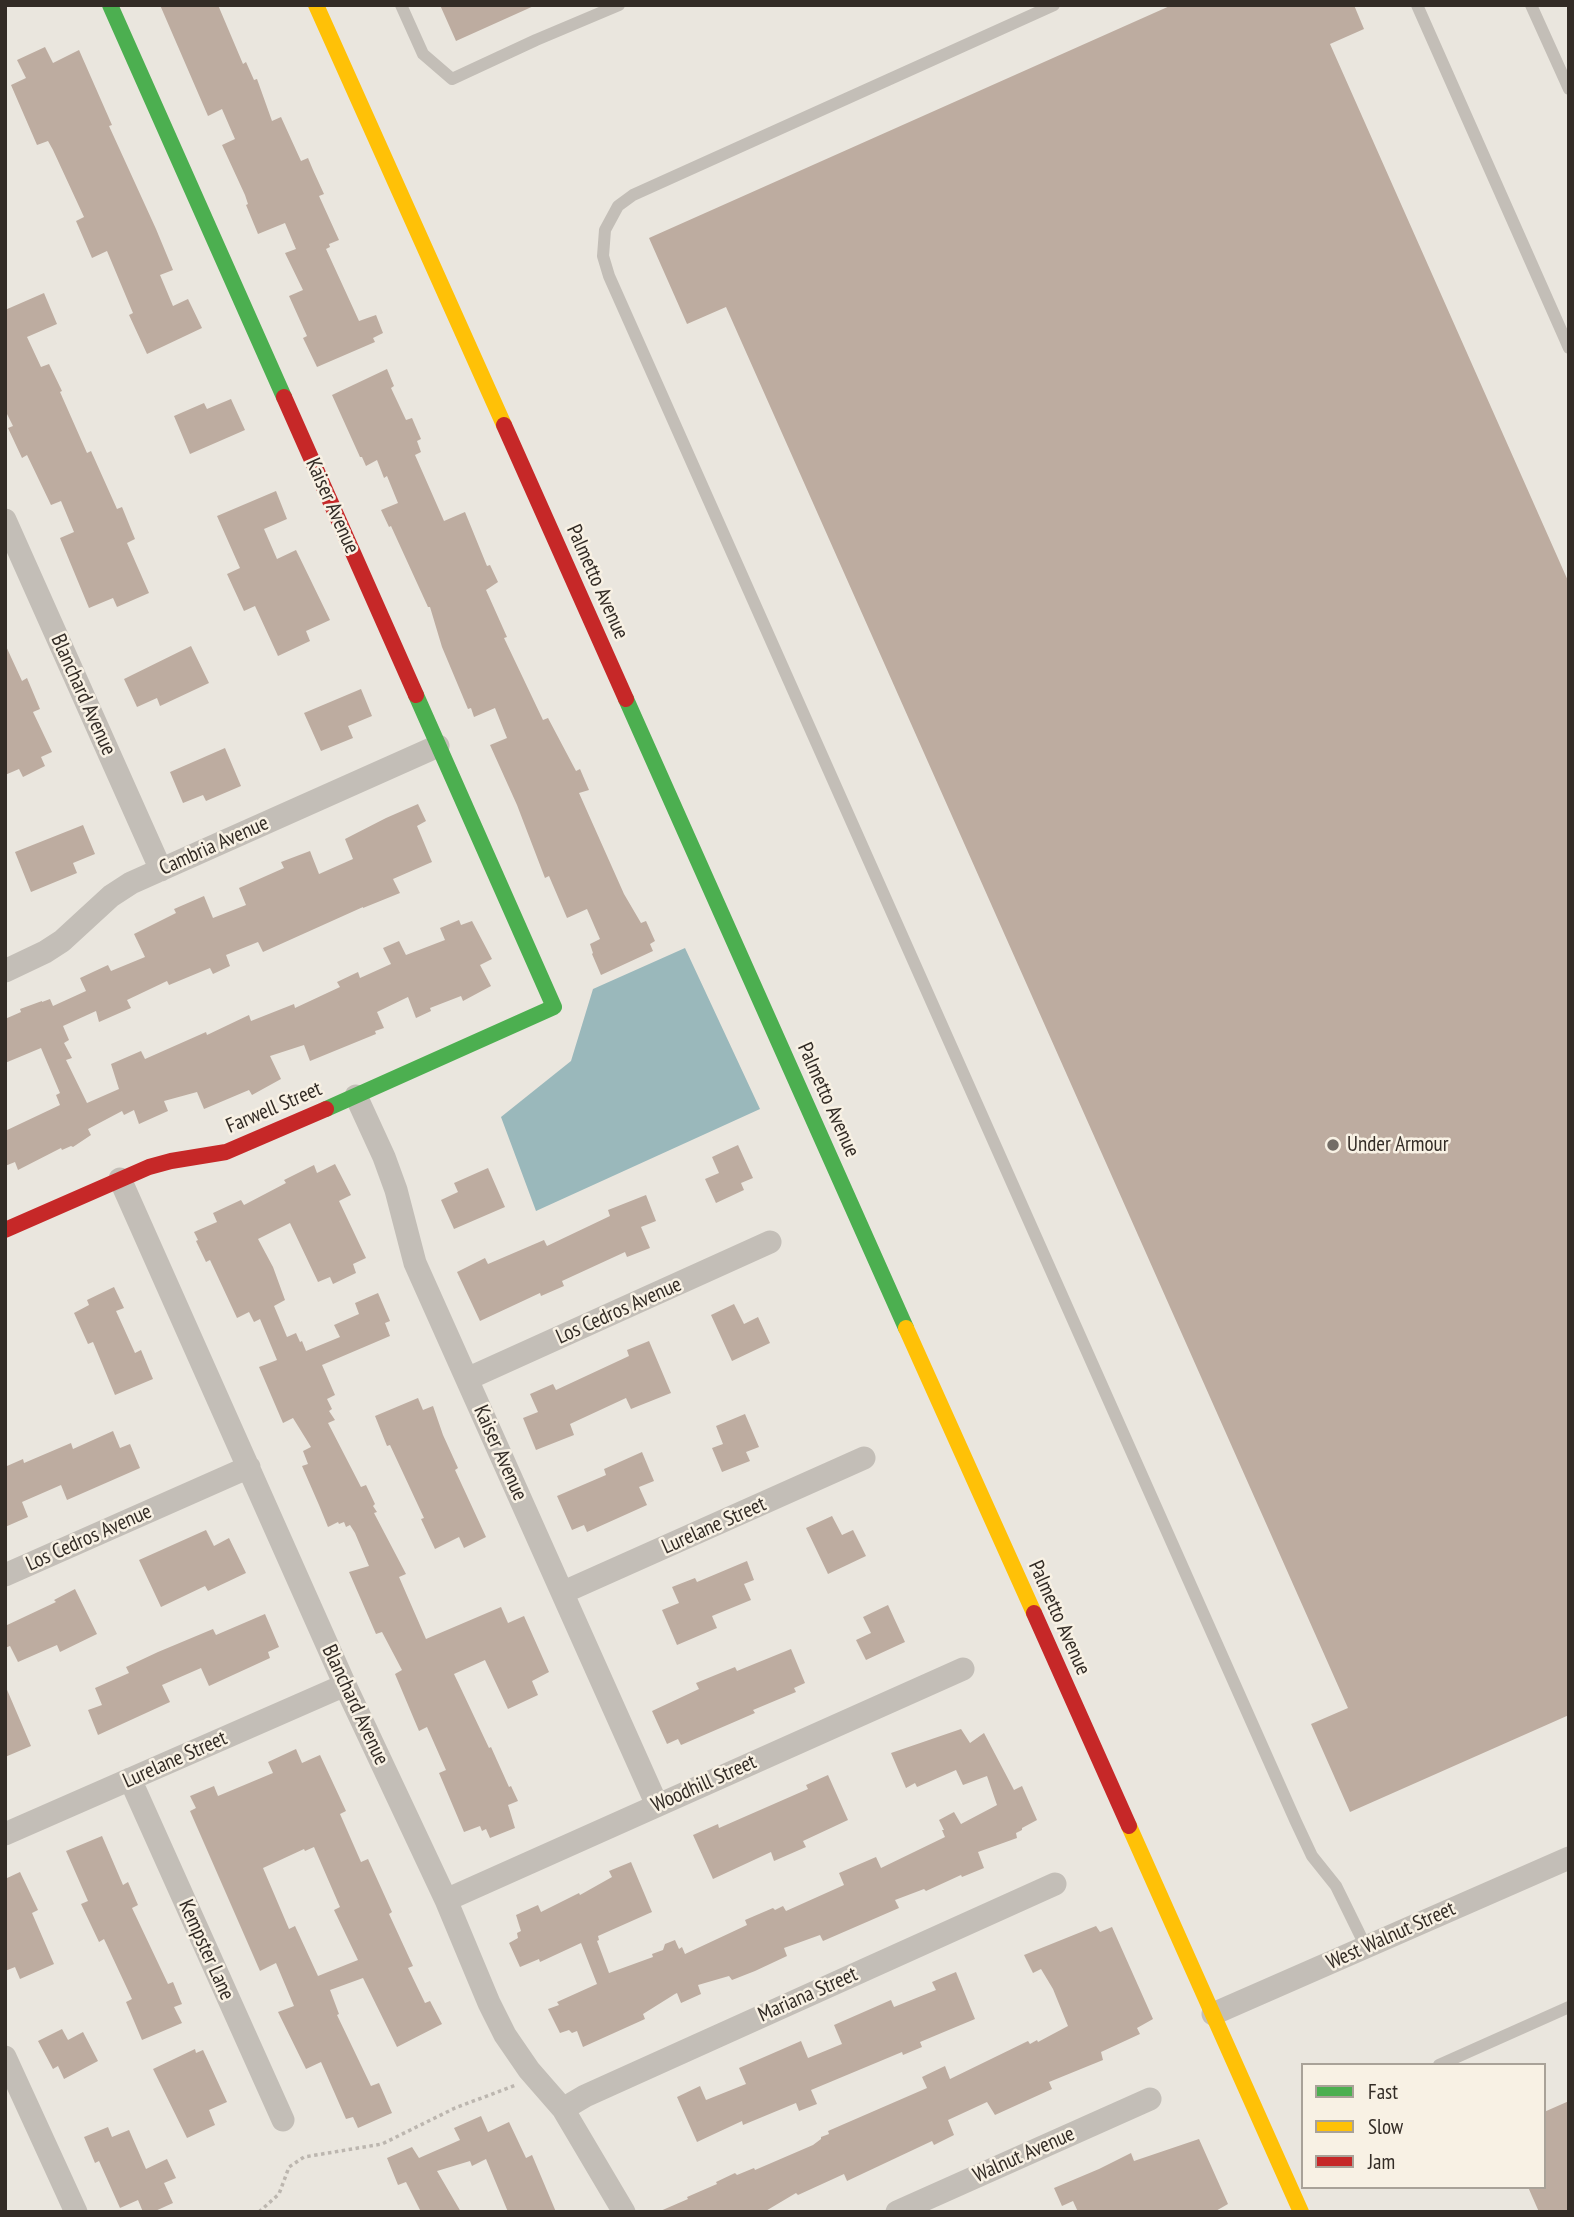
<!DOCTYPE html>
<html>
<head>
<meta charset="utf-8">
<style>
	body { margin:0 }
	#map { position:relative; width:1574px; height:2217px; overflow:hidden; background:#eae6de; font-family:"PT Sans Narrow",sans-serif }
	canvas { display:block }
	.frame { position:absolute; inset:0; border:7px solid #332c26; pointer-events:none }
	.legend { position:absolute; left:1301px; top:2063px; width:245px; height:126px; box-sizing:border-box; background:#f8f1e4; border:2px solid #a9a298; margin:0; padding:9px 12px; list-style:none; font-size:21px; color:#332c26 }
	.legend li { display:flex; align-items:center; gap:14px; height:35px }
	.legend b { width:35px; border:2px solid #a9a298 }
</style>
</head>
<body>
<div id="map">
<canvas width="1574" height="2217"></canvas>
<div class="frame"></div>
<ul class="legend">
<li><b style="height:9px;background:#4caf50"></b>Fast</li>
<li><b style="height:9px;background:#ffc107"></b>Slow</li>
<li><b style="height:9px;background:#c62828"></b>Jam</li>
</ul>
</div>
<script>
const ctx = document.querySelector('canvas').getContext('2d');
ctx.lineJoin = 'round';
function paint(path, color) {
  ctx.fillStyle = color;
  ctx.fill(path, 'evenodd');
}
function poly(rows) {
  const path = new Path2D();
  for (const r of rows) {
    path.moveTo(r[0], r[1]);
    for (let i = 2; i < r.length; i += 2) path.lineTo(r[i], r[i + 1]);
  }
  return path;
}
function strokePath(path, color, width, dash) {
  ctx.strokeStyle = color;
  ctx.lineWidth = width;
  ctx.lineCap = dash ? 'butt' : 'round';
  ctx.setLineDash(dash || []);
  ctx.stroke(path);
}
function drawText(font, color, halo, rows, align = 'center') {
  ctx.font = font + ' "PT Sans Narrow",sans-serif';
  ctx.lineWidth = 5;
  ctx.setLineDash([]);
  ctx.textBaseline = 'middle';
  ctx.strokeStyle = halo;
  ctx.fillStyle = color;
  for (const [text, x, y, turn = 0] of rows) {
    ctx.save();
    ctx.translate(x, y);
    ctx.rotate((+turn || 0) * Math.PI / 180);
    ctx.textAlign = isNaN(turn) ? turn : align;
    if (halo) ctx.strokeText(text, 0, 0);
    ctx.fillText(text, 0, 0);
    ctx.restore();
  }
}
paint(poly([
	[685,948,760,1109,536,1211,501,1117,571,1061,593,989]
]), '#9ab8bb');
paint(poly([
	[160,5,218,5,243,64,246,62,254,80,257,79,272,121,281,117,301,161,308,158,313,170,324,194,319,196,339,240,329,244,330,247,326,249,359,321,376,315,383,333,373,338,375,342,317,367,303,338,307,336,289,296,303,290,285,253,296,249,285,223,258,234,246,205,248,204,245,195,222,145,235,139,222,109,208,116],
	[440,5,536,5,456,41],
	[1172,5,1354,5,1364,29,1330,44,1569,583,1569,1715,1350,1812,1311,1724,1348,1708,726,307,687,324,649,238],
	[45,47,53,63,79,50,112,125,109,126,156,229,173,270,160,275,173,306,188,299,202,328,147,354,129,315,133,313,107,251,92,258,76,221,84,217,53,150,48,141,37,145,11,85,26,78,17,60],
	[44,293,57,324,27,337,41,367,49,364,62,391,60,392,87,453,91,451,117,509,122,507,135,539,127,543,149,593,117,607,113,598,89,608,60,538,74,532,61,501,51,505,27,455,22,458,8,428,13,426,5,410,5,310],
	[387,369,394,386,391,388,406,420,412,418,421,439,417,441,421,452,415,455,444,521,465,512,487,566,490,565,498,582,486,590,507,637,504,638,543,720,548,718,576,771,580,769,589,790,579,793,624,894,641,923,646,921,655,941,650,944,653,951,601,975,592,954,593,953,590,944,600,939,587,909,567,918,549,876,545,878,517,805,490,745,507,738,495,708,474,717,471,708,468,709,442,647,430,607,428,607,391,526,389,527,381,510,398,503,387,476,384,478,377,460,366,466,362,457,360,457,332,395],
	[231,399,245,430,190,454,174,416,204,403,207,409],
	[276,491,287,519,264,529,277,559,296,550,330,620,306,631,310,641,278,656,255,606,244,611,227,574,240,568,217,516],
	[5,644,22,681,27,678,40,709,33,712,52,752,41,757,45,766,23,777,19,769,5,775],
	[191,646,209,683,160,706,157,698,137,707,124,679],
	[361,689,372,716,348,726,353,738,321,751,304,713],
	[225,748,241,786,206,801,203,795,183,803,170,772],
	[418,804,426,821,417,826,432,862,393,879,400,893,363,908,363,907,263,952,258,942,226,955,230,966,213,974,210,968,169,985,167,981,127,1000,131,1008,99,1022,96,1011,63,1026,69,1040,64,1043,72,1058,66,1060,87,1103,119,1089,111,1064,141,1051,145,1059,206,1032,207,1035,249,1015,251,1021,294,1004,295,1008,340,987,337,982,358,972,360,978,391,964,383,948,399,941,406,955,445,940,440,928,459,920,461,925,472,921,492,959,480,965,491,986,463,1001,461,996,430,1008,431,1011,416,1018,408,997,377,1012,384,1028,375,1031,376,1034,310,1061,304,1045,270,1056,281,1079,252,1095,249,1090,204,1109,197,1092,164,1101,168,1111,139,1124,134,1110,124,1115,122,1111,88,1129,91,1135,73,1147,71,1146,62,1150,61,1148,18,1170,15,1162,5,1166,5,1131,60,1105,56,1095,60,1093,41,1048,5,1063,5,1019,21,1012,20,1009,42,1001,42,1002,50,999,53,1006,86,991,80,978,108,965,111,971,145,957,134,934,176,913,174,909,204,896,213,918,246,905,239,888,284,868,281,862,310,851,319,874,353,859,345,839,386,818],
	[83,825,95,854,73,863,77,873,31,892,15,852],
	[738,1145,753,1178,741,1183,744,1190,716,1203,705,1179,719,1173,712,1157],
	[335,1164,351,1195,339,1201,366,1258,353,1264,356,1273,333,1284,330,1277,318,1282,290,1223,258,1239,273,1267,285,1300,274,1306,287,1337,296,1333,300,1342,302,1341,306,1351,340,1337,334,1325,359,1314,355,1303,378,1293,390,1321,385,1323,390,1336,322,1365,335,1395,327,1399,332,1409,329,1411,335,1420,328,1423,361,1487,366,1485,375,1504,373,1506,377,1512,374,1513,406,1574,399,1577,426,1639,501,1607,508,1623,524,1616,549,1672,532,1681,538,1695,508,1709,485,1660,454,1674,489,1748,491,1747,509,1787,511,1786,518,1801,508,1805,515,1828,490,1838,486,1829,482,1831,480,1826,464,1832,439,1773,446,1770,427,1727,419,1731,395,1674,402,1670,382,1632,376,1634,349,1572,369,1566,355,1533,350,1525,346,1527,344,1522,339,1524,338,1522,328,1527,319,1505,302,1466,308,1464,303,1451,311,1447,293,1418,283,1423,259,1367,277,1360,260,1319,254,1322,249,1312,237,1318,210,1260,206,1262,196,1241,198,1240,194,1232,217,1222,213,1213,241,1200,244,1205,286,1183,284,1180,314,1165,317,1173],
	[488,1168,505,1207,454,1229,441,1200,458,1192,454,1183],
	[646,1195,656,1221,641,1227,650,1248,627,1257,625,1252,562,1281,564,1286,541,1296,540,1293,480,1321,457,1272,485,1258,488,1264,544,1240,547,1246,610,1216,608,1210],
	[114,1287,124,1308,116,1311,135,1353,141,1350,153,1379,115,1395,93,1342,88,1344,74,1313,89,1305,87,1300],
	[734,1304,744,1324,758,1317,770,1343,732,1361,711,1315],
	[649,1341,671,1393,631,1409,626,1398,570,1424,574,1435,536,1450,523,1418,538,1412,530,1394,553,1384,556,1390,629,1356,627,1350],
	[418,1398,423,1410,433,1406,443,1435,458,1468,455,1470,486,1537,464,1548,459,1537,435,1549,421,1519,424,1518,390,1445,387,1446,375,1416],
	[745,1414,759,1447,746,1452,750,1461,722,1472,712,1448,723,1444,716,1426],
	[113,1431,120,1448,130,1444,140,1468,67,1500,61,1485,22,1502,28,1517,5,1527,5,1463,7,1466,23,1459,24,1463,71,1443,73,1449],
	[642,1452,654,1481,639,1487,647,1505,587,1532,584,1525,572,1530,557,1496,606,1475,604,1469],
	[832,1516,842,1535,853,1530,866,1556,828,1574,806,1528],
	[206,1530,214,1546,229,1538,246,1573,208,1591,205,1586,161,1607,139,1560],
	[747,1561,754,1580,744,1584,751,1600,712,1616,717,1628,677,1645,662,1610,679,1603,672,1587,695,1578,697,1582],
	[75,1589,97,1634,60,1652,57,1645,18,1662,10,1646,5,1648,5,1626,56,1602,54,1600],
	[888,1605,905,1642,866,1660,856,1640,871,1633,863,1617],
	[265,1614,279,1647,268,1652,270,1658,209,1686,201,1668,162,1685,170,1702,98,1735,88,1710,102,1705,95,1688,129,1673,126,1667,158,1652,213,1629,216,1635],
	[791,1649,805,1683,794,1688,796,1692,753,1710,755,1713,681,1745,678,1739,667,1744,652,1711,699,1689,696,1683,735,1667,737,1671],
	[5,1685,31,1746,5,1757],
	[961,1729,970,1743,984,1733,1014,1790,1022,1786,1037,1820,1022,1828,1022,1830,1016,1833,1017,1838,978,1852,984,1868,962,1877,961,1875,926,1891,924,1889,895,1900,899,1908,823,1941,820,1935,784,1948,787,1956,755,1971,732,1980,729,1976,698,1985,701,1994,681,2003,677,1993,675,1994,643,2014,645,2019,583,2047,577,2031,572,2033,569,2030,560,2033,548,2009,559,2005,557,2002,597,1984,581,1943,540,1962,539,1959,520,1967,509,1943,518,1938,517,1933,521,1931,516,1915,538,1905,541,1912,579,1893,580,1895,612,1877,609,1871,631,1862,652,1912,598,1936,599,1940,597,1941,609,1973,653,1957,652,1954,663,1950,665,1944,675,1940,679,1949,682,1947,685,1954,747,1925,745,1920,773,1908,775,1910,783,1906,786,1911,844,1885,839,1873,876,1857,881,1868,945,1837,942,1830,944,1830,939,1820,954,1812,961,1824,997,1805,987,1776,963,1785,956,1770,917,1787,915,1783,906,1788,891,1753],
	[296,1749,302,1763,320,1755,346,1811,340,1814,361,1862,368,1859,392,1912,389,1914,413,1966,408,1968,425,2003,430,2001,442,2024,397,2047,363,1978,330,1990,339,2014,337,2015,371,2086,379,2083,392,2113,358,2128,353,2117,346,2119,321,2062,306,2069,278,2012,294,2006,276,1963,260,1971,190,1811,196,1808,190,1796,214,1786,218,1796,273,1773,268,1762],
	[314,1847,340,1907,334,1910,358,1960,318,1976,295,1926,289,1929,263,1868,304,1849,305,1851],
	[828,1775,848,1820,803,1841,806,1847,774,1861,771,1852,713,1879,693,1835,718,1824,719,1828,808,1789,806,1785],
	[102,1836,123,1885,128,1882,138,1905,132,1908,168,1984,173,1982,182,2004,174,2007,182,2023,142,2040,126,2002,132,1999,104,1939,99,1942,81,1904,88,1901,66,1851],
	[20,1872,38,1910,32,1913,54,1964,20,1979,15,1967,5,1971,5,1879],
	[1096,1926,1100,1932,1112,1927,1153,2019,1137,2028,1140,2034,1101,2052,1103,2060,1049,2082,1052,2089,995,2115,987,2102,948,2120,954,2135,934,2145,932,2141,847,2181,844,2174,798,2195,796,2193,764,2212,658,2212,688,2199,687,2197,717,2184,716,2182,735,2173,737,2175,754,2168,755,2170,813,2145,821,2139,821,2137,829,2134,828,2131,927,2088,922,2077,945,2066,950,2079,1028,2041,1030,2044,1037,2040,1038,2042,1068,2026,1053,1989,1041,1969,1033,1973,1024,1955],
	[956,1972,975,2019,920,2042,922,2047,903,2055,902,2052,811,2090,817,2104,799,2111,796,2103,743,2125,742,2121,697,2142,677,2097,700,2086,706,2100,746,2084,739,2068,801,2041,808,2058,842,2044,834,2025,891,2000,894,2007,936,1990,932,1982],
	[62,2029,68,2040,83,2032,98,2061,64,2079,58,2066,53,2069,38,2041],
	[195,2049,196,2053,203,2050,227,2102,209,2110,215,2125,187,2138,153,2069],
	[1569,2101,1569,2212,1539,2212,1528,2187,1544,2187,1544,2112],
	[481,2116,488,2132,509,2122,526,2158,532,2155,556,2212,508,2212,486,2159,472,2166,470,2161,437,2171,461,2212,421,2212,406,2182,398,2185,387,2158,412,2147,419,2158,460,2140,454,2128],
	[108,2127,112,2137,129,2130,146,2169,167,2159,176,2178,164,2183,173,2203,153,2212,143,2212,138,2200,120,2208,99,2161,95,2163,84,2137],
	[1199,2139,1228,2204,1214,2212,1078,2212,1073,2201,1062,2206,1054,2188,1099,2169,1131,2153,1134,2161]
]), '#bdaca0');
strokePath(poly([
	[259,2212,279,2194,289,2167,304,2157,382,2144,455,2108,516,2085]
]), '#bcb6af', 3.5, [3.5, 3.5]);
strokePath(poly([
	[401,5,423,54,452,79,536,40,619,5],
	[1054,5,633,195,618,206,605,230,603,256,609,276,1296,1822,1312,1856,1336,1886,1366,1947],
	[1417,5,1569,348],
	[1531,5,1569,89],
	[1439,2065,1569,2007]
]), '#c3beb7', 12);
strokePath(poly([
	[5,520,161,870],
	[5,971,45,952,62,941,111,896,131,883,438,746],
	[356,1096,384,1157,396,1190,415,1263,657,1805],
	[120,1179,345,1685,446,1900,489,2003,505,2035,529,2070,563,2109,624,2212],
	[467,1379,770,1242],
	[5,1575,249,1467],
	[564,1592,864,1458],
	[130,1779,283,2120],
	[5,1834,345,1685],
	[446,1900,963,1669],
	[1213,2014,1569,1858],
	[5,2057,76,2212],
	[563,2109,585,2096,1055,1884],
	[897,2212,1150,2099]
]), '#c3beb7', 23);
strokePath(poly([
	[110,5,284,397],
	[626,699,906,1328],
	[326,1109,554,1007,416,695]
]), '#4caf50', 16);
strokePath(poly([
	[316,5,504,425],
	[906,1328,1034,1613],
	[1129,1826,1301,2212]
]), '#ffc107', 16);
strokePath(poly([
	[284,397,416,695],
	[504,425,626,699],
	[5,1230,149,1167,171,1161,226,1152,326,1109],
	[1034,1613,1129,1826]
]), '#c62828', 16);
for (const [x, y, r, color] of [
	[1333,1145,7,"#736d66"]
]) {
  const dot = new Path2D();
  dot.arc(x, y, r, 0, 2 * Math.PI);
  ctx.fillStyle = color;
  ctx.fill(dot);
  strokePath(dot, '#f8f1e4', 2.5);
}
drawText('21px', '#332c26', '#f8f1e4', [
	["Kaiser Avenue",332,506,66],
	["Palmetto Avenue",597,582,66],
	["Blanchard Avenue",83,695,66],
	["Cambria Avenue",214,846,-24],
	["Palmetto Avenue",828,1100,66],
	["Farwell Street",274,1108,-23],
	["Los Cedros Avenue",619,1311,-24],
	["Kaiser Avenue",500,1453,66],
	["Lurelane Street",714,1526,-24],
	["Los Cedros Avenue",89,1538,-24],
	["Palmetto Avenue",1059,1618,66],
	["Blanchard Avenue",355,1705,65],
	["Lurelane Street",175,1760,-24],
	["Woodhill Street",704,1784,-24],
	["West Walnut Street",1391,1936,-24],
	["Kempster Lane",206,1950,66],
	["Mariana Street",808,1995,-24],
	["Walnut Avenue",1024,2155,-24]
]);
drawText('21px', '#332c26', '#f8f1e4', [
	["Under Armour",1347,1145]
], 'left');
</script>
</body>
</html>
